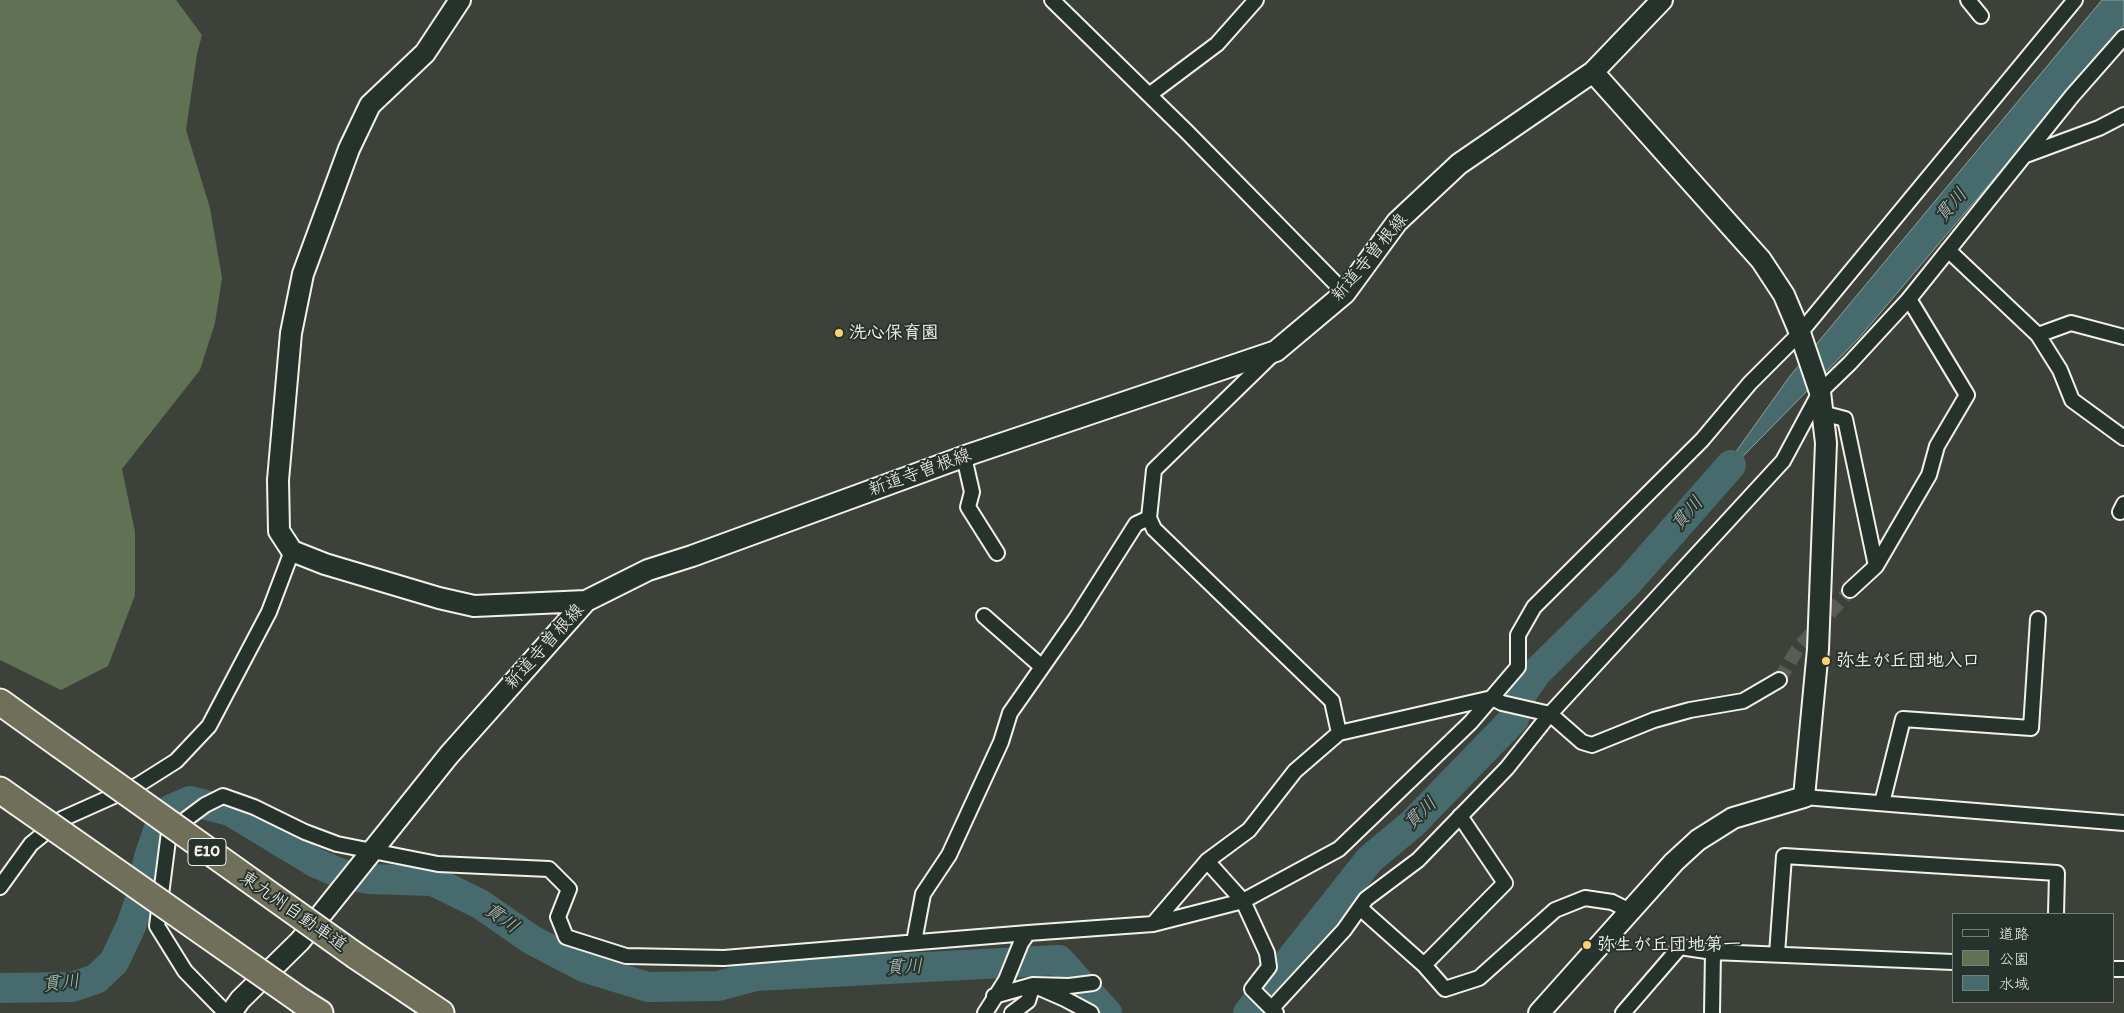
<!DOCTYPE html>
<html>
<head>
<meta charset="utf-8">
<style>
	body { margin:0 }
	#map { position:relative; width:2124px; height:1013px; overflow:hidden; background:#3c4239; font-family:Itim,"Klee One",sans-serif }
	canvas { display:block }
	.legend { position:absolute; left:1952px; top:913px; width:162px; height:90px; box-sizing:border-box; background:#26332d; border:1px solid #787f78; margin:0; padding:6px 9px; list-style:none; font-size:15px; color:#f4f1e8 }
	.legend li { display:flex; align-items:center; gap:10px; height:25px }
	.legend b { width:25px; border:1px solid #787f78 }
</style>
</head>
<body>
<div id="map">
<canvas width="2124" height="1013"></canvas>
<ul class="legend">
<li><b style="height:6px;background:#26332d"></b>道路</li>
<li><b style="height:14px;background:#617254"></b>公園</li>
<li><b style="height:14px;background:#476b6c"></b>水域</li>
</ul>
</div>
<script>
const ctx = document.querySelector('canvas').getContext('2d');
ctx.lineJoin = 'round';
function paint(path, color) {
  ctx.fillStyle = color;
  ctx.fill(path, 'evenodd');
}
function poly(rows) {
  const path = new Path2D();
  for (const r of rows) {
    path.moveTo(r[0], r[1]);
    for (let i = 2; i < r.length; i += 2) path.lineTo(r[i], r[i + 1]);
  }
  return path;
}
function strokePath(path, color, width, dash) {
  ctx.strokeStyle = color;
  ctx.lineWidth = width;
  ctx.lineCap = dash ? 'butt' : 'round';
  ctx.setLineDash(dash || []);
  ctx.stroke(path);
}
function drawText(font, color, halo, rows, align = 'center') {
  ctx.font = font + ' Itim,"Klee One",sans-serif';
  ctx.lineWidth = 4;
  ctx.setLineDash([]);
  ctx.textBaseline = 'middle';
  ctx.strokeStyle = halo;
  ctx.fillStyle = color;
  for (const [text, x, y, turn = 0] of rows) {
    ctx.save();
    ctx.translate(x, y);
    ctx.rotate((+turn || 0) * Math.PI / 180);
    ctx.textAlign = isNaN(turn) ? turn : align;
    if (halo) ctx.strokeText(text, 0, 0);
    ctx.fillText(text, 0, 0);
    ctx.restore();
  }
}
paint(poly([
	[0,0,176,0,202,35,197,54,186,130,210,208,222,278,215,323,200,370,122,469,135,532,135,595,108,666,61,690,0,660]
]), '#617254');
const water = poly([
	[2102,0,2124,0,2124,25,1859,338,1705,495,1790,376,2102,0]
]);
paint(water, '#476b6c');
strokePath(water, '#8ca19e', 1);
strokePath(poly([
	[0,988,72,987,96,979,114,962,131,926,140,900,149,857,161,822,170,810,190,801,230,811,316,863,342,874,369,879,433,881,480,904,532,940,586,968,648,987,718,986,756,976,1059,960,1107,1013],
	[1248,1013,1370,859,1412,824,1514,719,1523,692,1537,672,1628,582,1731,465]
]), '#476b6c', 30);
strokePath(poly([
	[1779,680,1797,650,1850,590]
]), '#585c53', 14, [14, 7]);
const street = poly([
	[1052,0,1187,132,1345,293],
	[1968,0,1981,16],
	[1149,95,1217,44,1256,0],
	[2026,155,2099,128,2124,115],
	[1948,250,2038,335,2071,323,2124,337],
	[2038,335,2060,370,2072,400,2124,438],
	[1273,354,1154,470,1149,518,1154,529,1332,701,1339,733],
	[1822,413,1845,419,1876,566],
	[964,457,972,492,968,507,997,553],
	[2120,512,2124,504],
	[1850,590,1876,566,1929,475,1937,446,1967,395,1909,299],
	[984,616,1042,667],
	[1804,797,2124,823],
	[1882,803,1903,719,2031,728,2038,619],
	[1207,861,1243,901,1267,953,1269,967,1252,989,1276,1013],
	[0,887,31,844,62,819,138,785,176,761,209,726,269,612,292,551],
	[1360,908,1424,965,1445,989,1479,978,1555,910,1585,898,1612,902,1630,911],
	[1153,924,1243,901,1339,849,1471,722,1518,667,1518,635,1534,607,1702,440,1750,383,1800,333,2075,0],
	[914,942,923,894,949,855,1001,742,1010,713,1075,620,1136,524,1149,518],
	[1777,954,1784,856,2057,873,2056,914],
	[1424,965,1505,883,1460,816],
	[2113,969,2124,969],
	[994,996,1033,985,1069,986,1093,983],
	[1272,1008,1344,930,1366,899,1418,860,1507,768,1550,714,1783,461,1820,392,1850,363,1909,299,2072,96,2124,37],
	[228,1013,224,1011,185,971,157,926,169,832,205,805,223,796,254,807,305,832,337,844,438,864,549,869,569,889,558,917,566,937,626,956,724,958,1028,933],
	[985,1013,1006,980,1021,943,1028,933,1153,924,1207,861,1249,830,1295,771,1339,733,1492,698,1502,703,1550,714,1582,742,1592,745,1654,720,1690,710,1743,701,1779,680],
	[1012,1013,1028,1001,1033,985,1065,999,1091,1013],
	[1623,1013,1680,947,1713,952,1953,962],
	[1712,1013,1713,952]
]);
const secondary = poly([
	[460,0,425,53,370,105,349,149,303,274,291,333,278,480,279,531,292,551,325,564,439,598,474,606,586,601],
	[231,1013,240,1000,300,941,449,755,586,601,648,570,692,556,971,454,1276,351,1345,293,1397,222,1459,164,1593,72,1662,0],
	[1539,1013,1674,862,1698,840,1733,818,1804,797,1818,649,1826,443,1820,392,1800,333,1784,295,1761,260,1593,72]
]);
const highway = poly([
	[0,702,60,745],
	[0,790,17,802],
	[356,956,441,1013],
	[301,1001,320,1013]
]);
strokePath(street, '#f4f1e8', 18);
strokePath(secondary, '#f4f1e8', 24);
strokePath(highway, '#f4f1e8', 29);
strokePath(street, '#26332d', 14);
strokePath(secondary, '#26332d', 20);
strokePath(highway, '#706f59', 25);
const highwayBridge = poly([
	[60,745,356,956],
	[17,802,301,1001]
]);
strokePath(highwayBridge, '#f4f1e8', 29, []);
strokePath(highwayBridge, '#706f59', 25);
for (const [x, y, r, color] of [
	[839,333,5,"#ffd166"],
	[1826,661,5,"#ffd166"],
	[1587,945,5,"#ffd166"]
]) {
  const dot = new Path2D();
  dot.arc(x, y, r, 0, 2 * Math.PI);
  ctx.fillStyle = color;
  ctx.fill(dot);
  strokePath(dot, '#26332d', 2);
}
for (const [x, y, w] of [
	[207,852,38]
]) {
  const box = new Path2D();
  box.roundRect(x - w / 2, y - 13.5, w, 27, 4);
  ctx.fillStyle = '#26332d';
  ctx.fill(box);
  strokePath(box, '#f4f1e8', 1);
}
drawText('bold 16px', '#f4f1e8', null, [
	["E10",207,852]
]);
drawText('18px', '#f4f1e8', '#26332d', [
	["新道寺曽根線",1370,258,-50],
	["新道寺曽根線",920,473,-20],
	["新道寺曽根線",545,647,-48],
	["東九州自動車道",293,912,35]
]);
drawText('bold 18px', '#f4f1e8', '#26332d', [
	["洗心保育園",849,333],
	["弥生が丘団地入口",1836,661],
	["弥生が丘団地第一",1597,945]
], 'left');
drawText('italic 19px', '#afbbb6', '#26332d', [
	["貫川",1952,206,-49],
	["貫川",1688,514,-49],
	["貫川",1421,814,-44],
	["貫川",501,919,35],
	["貫川",904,968,-3],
	["貫川",61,984,-6]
]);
</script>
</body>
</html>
